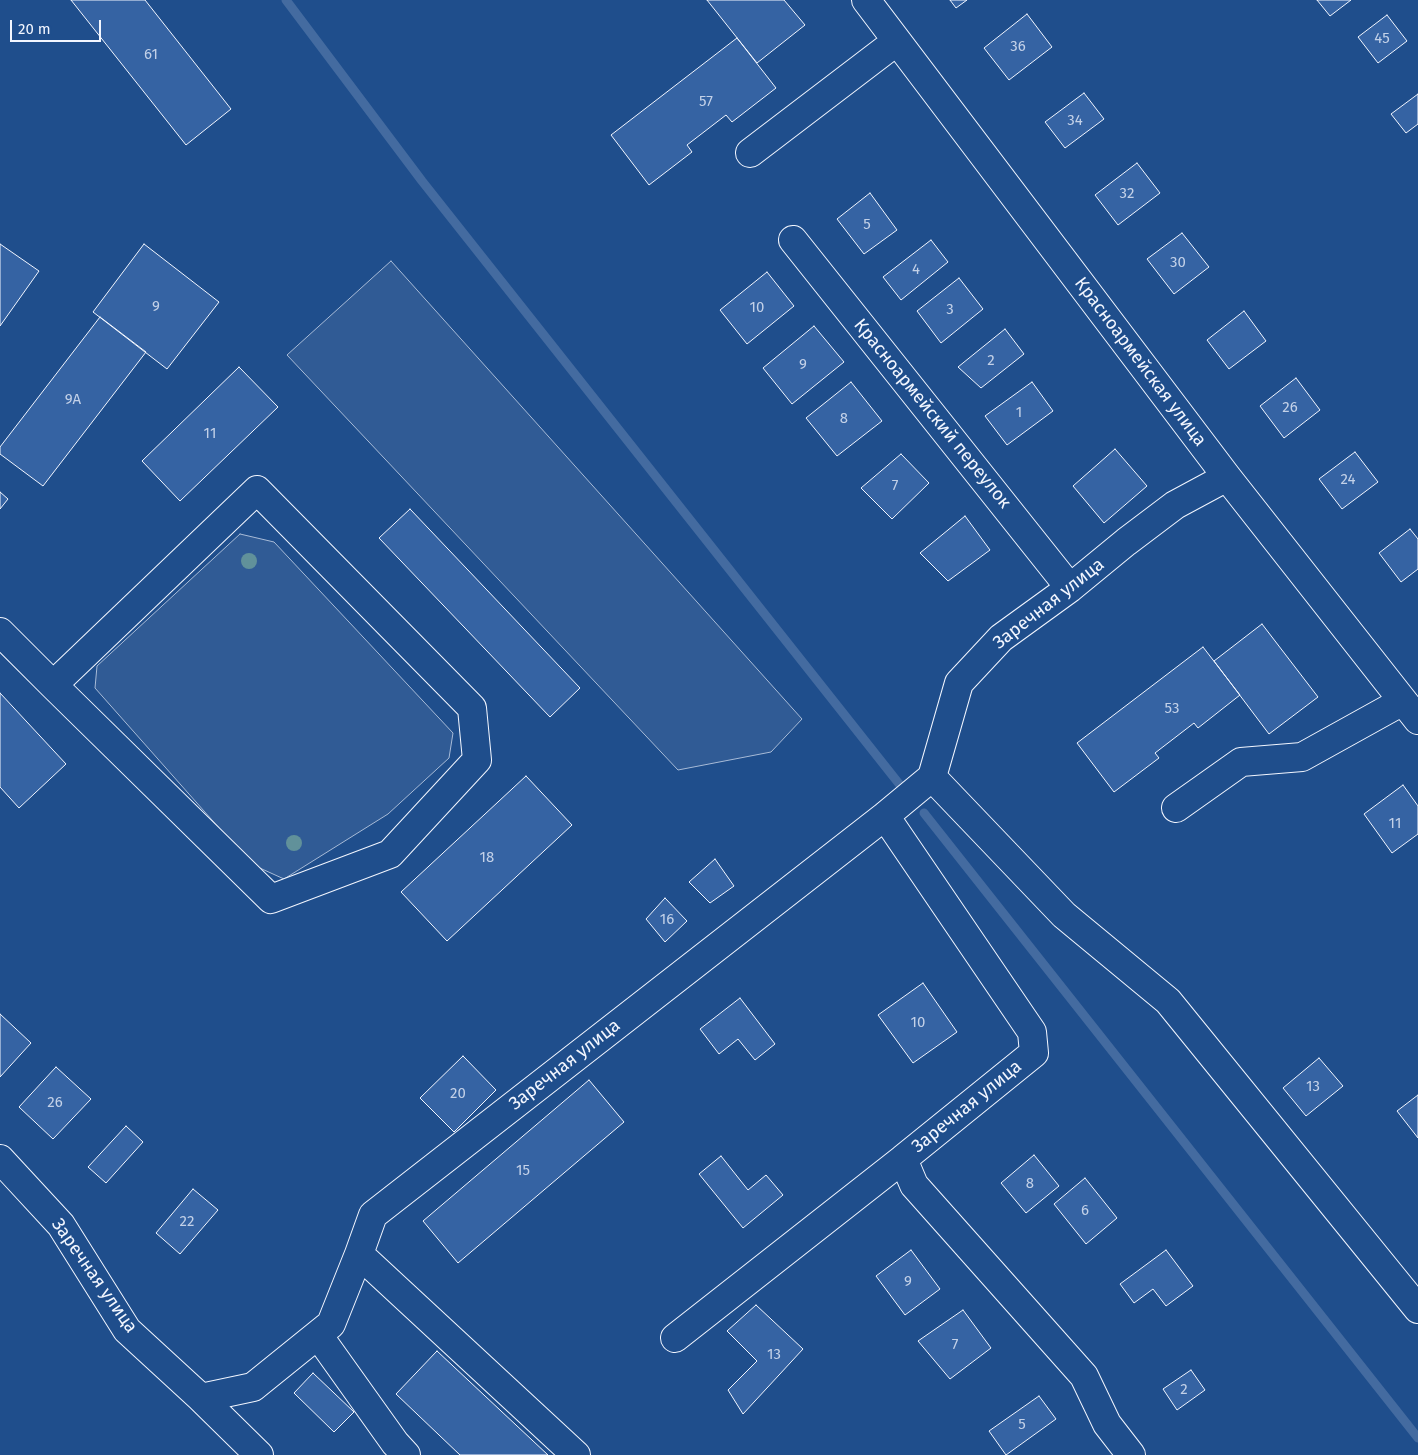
<!DOCTYPE html>
<html>
<head>
<meta charset="utf-8">
<style>
	body { margin:0 }
	#map { position:relative; width:1418px; height:1455px; overflow:hidden; background:#1f4e8c; font-family:"Fira Sans",sans-serif }
	canvas { display:block }
	.scale { position:absolute; left:10px; top:20px; width:91px; height:22px; box-sizing:border-box; border:2px solid #f2f6ff; border-top:0; padding-left:6px; font-size:15px; line-height:18px; white-space:nowrap; color:#f2f6ff; -webkit-text-stroke:4px #1f4e8c; paint-order:stroke }
</style>
</head>
<body>
<div id="map">
<canvas width="1418" height="1455"></canvas>
<div class="scale">20 m</div>
</div>
<script>
const ctx = document.querySelector('canvas').getContext('2d');
ctx.lineJoin = 'round';
function paint(path, color) {
  ctx.fillStyle = color;
  ctx.fill(path, 'evenodd');
}
function poly(rows) {
  const path = new Path2D();
  for (const r of rows) {
    path.moveTo(r[0], r[1]);
    for (let i = 2; i < r.length; i += 2) path.lineTo(r[i], r[i + 1]);
  }
  return path;
}
function strokePath(path, color, width, dash) {
  ctx.strokeStyle = color;
  ctx.lineWidth = width;
  ctx.lineCap = dash ? 'butt' : 'round';
  ctx.setLineDash(dash || []);
  ctx.stroke(path);
}
function drawText(font, color, halo, rows, align = 'center') {
  ctx.font = font + ' "Fira Sans",sans-serif';
  ctx.lineWidth = 4;
  ctx.setLineDash([]);
  ctx.textBaseline = 'middle';
  ctx.strokeStyle = halo;
  ctx.fillStyle = color;
  for (const [text, x, y, turn = 0] of rows) {
    ctx.save();
    ctx.translate(x, y);
    ctx.rotate((+turn || 0) * Math.PI / 180);
    ctx.textAlign = isNaN(turn) ? turn : align;
    if (halo) ctx.strokeText(text, 0, 0);
    ctx.fillText(text, 0, 0);
    ctx.restore();
  }
}
const built = poly([
	[391,261,802,719,771,752,678,770,287,355,391,261],
	[240,534,274,542,453,733,449,758,388,814,284,879,251,864,95,688,97,666,240,534]
]);
paint(built, '#305b95');
strokePath(built, '#a8bbd7', 1);
strokePath(poly([
	[286,0,422,181,900,785],
	[924,813,1418,1438]
]), '#446ba0', 9);
const building = poly([
	[71,0,145,0,231,109,186,145,71,0],
	[707,0,784,0,805,25,757,63,707,0],
	[950,0,967,0,956,8,950,0],
	[1317,0,1351,0,1330,16,1317,0],
	[1027,14,1052,47,1009,80,984,48,1027,14],
	[1387,15,1407,41,1378,63,1358,37,1387,15],
	[737,38,776,88,732,122,726,115,687,145,692,152,649,185,611,135,737,38],
	[1084,93,1104,119,1065,148,1045,122,1084,93],
	[1418,94,1418,124,1406,133,1391,114,1418,94],
	[1137,163,1160,193,1118,225,1095,195,1137,163],
	[870,193,897,230,864,254,837,219,870,193],
	[1182,233,1209,267,1174,294,1147,259,1182,233],
	[931,240,948,262,901,300,883,277,931,240],
	[0,244,39,271,0,326,0,244],
	[144,244,219,302,167,369,93,312,144,244],
	[767,272,794,306,747,344,720,310,767,272],
	[959,278,983,309,941,343,917,311,959,278],
	[1244,311,1266,341,1229,369,1207,340,1244,311],
	[100,317,146,352,43,486,0,454,0,447,100,317],
	[814,326,844,362,792,404,763,368,814,326],
	[1005,329,1024,354,981,388,958,367,1005,329],
	[239,367,278,407,180,501,142,461,239,367],
	[1296,378,1320,410,1284,438,1260,406,1296,378],
	[851,382,882,421,837,456,806,418,851,382],
	[1032,382,1053,411,1007,445,985,416,1032,382],
	[1115,449,1147,486,1104,523,1073,486,1115,449],
	[1355,452,1378,482,1342,509,1319,479,1355,452],
	[901,454,929,483,892,519,861,488,901,454],
	[0,492,8,499,0,509,0,492],
	[410,509,580,688,550,717,379,538,410,509],
	[965,516,990,550,948,581,920,553,965,516],
	[1410,529,1418,539,1418,569,1401,582,1379,553,1410,529],
	[1262,624,1318,697,1269,734,1214,661,1262,624],
	[1203,647,1240,695,1198,728,1194,723,1155,753,1159,758,1114,792,1077,743,1203,647],
	[0,693,66,764,19,808,0,787,0,693],
	[526,776,572,825,447,941,401,892,526,776],
	[1403,785,1418,806,1418,834,1392,853,1364,814,1403,785],
	[715,859,734,886,710,903,689,882,715,859],
	[665,898,687,921,665,942,646,919,665,898],
	[923,983,957,1032,913,1063,878,1015,923,983],
	[740,998,775,1044,755,1060,738,1039,719,1054,700,1029,740,998],
	[0,1014,31,1043,0,1077,0,1014],
	[463,1056,496,1090,454,1132,420,1098,463,1056],
	[1319,1058,1343,1086,1306,1116,1283,1088,1319,1058],
	[56,1067,91,1099,53,1139,19,1107,56,1067],
	[589,1080,624,1122,458,1263,423,1221,589,1080],
	[1418,1095,1418,1138,1397,1111,1418,1095],
	[126,1126,143,1142,106,1183,88,1167,126,1126],
	[1034,1155,1059,1186,1026,1213,1001,1183,1034,1155],
	[721,1156,748,1190,766,1175,783,1195,743,1228,699,1174,721,1156],
	[1085,1178,1117,1218,1086,1244,1054,1204,1085,1178],
	[193,1189,218,1210,180,1254,156,1233,193,1189],
	[911,1250,940,1289,905,1315,876,1276,911,1250],
	[1166,1250,1193,1286,1166,1306,1153,1289,1134,1303,1120,1284,1166,1250],
	[756,1305,803,1349,743,1414,728,1390,757,1361,727,1331,756,1305],
	[963,1310,991,1348,950,1379,918,1341,963,1310],
	[437,1351,548,1455,460,1455,396,1394,437,1351],
	[1191,1370,1205,1390,1177,1410,1163,1389,1191,1370],
	[313,1373,354,1412,334,1432,294,1393,313,1373],
	[1039,1396,1056,1419,1006,1455,989,1431,1039,1396]
]);
paint(building, '#3563a3');
strokePath(building, '#f2f6ff', 1);
const minor = poly([
	[866,0,1227,477,1418,720],
	[750,153,897,41],
	[793,240,1070,588],
	[0,632,53,685,271,899,390,854,477,760,472,708,257,490,53,685],
	[932,777,1064,915,1168,1001,1418,1309],
	[1176,808,1241,762,1302,757,1403,701],
	[885,816,1032,1032,1034,1053,903,1159,914,1185,1084,1376,1107,1424,1131,1455],
	[0,1159,61,1225,127,1330,201,1398,253,1387,331,1324,359,1254],
	[318,1335,395,1443,406,1455],
	[675,1338,903,1159],
	[201,1398,259,1455],
	[576,1455,359,1254,373,1215,885,816,932,777,959,683,1001,638,1070,588,1126,542,1175,505,1227,477]
]);
strokePath(minor, '#f2f6ff', 30);
strokePath(minor, '#1f4e8c', 28);
ctx.fillStyle = '#61919a';
for (const [x, y] of [
	[249,561],
	[294,843]
]) {
  ctx.beginPath();
  ctx.arc(x, y, 8, 0, 2 * Math.PI);
  ctx.fill();
}
drawText('15px', '#c3d1e8', null, [
	["45",1382,39],
	["36",1018,47],
	["61",151,55],
	["57",706,102],
	["34",1075,121],
	["32",1127,194],
	["5",867,225],
	["30",1178,263],
	["4",916,270],
	["9",156,307],
	["10",757,308],
	["3",950,310],
	["2",991,361],
	["9",803,365],
	["9А",73,400],
	["26",1290,408],
	["1",1019,413],
	["8",844,419],
	["11",210,434],
	["24",1348,480],
	["7",895,486],
	["53",1172,709],
	["11",1395,824],
	["18",487,858],
	["16",667,920],
	["10",918,1023],
	["13",1313,1087],
	["20",458,1094],
	["26",55,1103],
	["15",523,1171],
	["8",1030,1184],
	["6",1085,1211],
	["22",187,1222],
	["9",908,1282],
	["7",955,1345],
	["13",774,1355],
	["2",1184,1390],
	["5",1022,1425]
]);
drawText('18px', '#f2f6ff', '#1f4e8c', [
	["Красноармейская улица",1140,362,53],
	["Красноармейский переулок",932,414,51],
	["Заречная улица",1049,604,-38],
	["Заречная улица",565,1065,-38],
	["Заречная улица",967,1107,-39],
	["Заречная улица",94,1276,55]
]);
</script>
</body>
</html>
